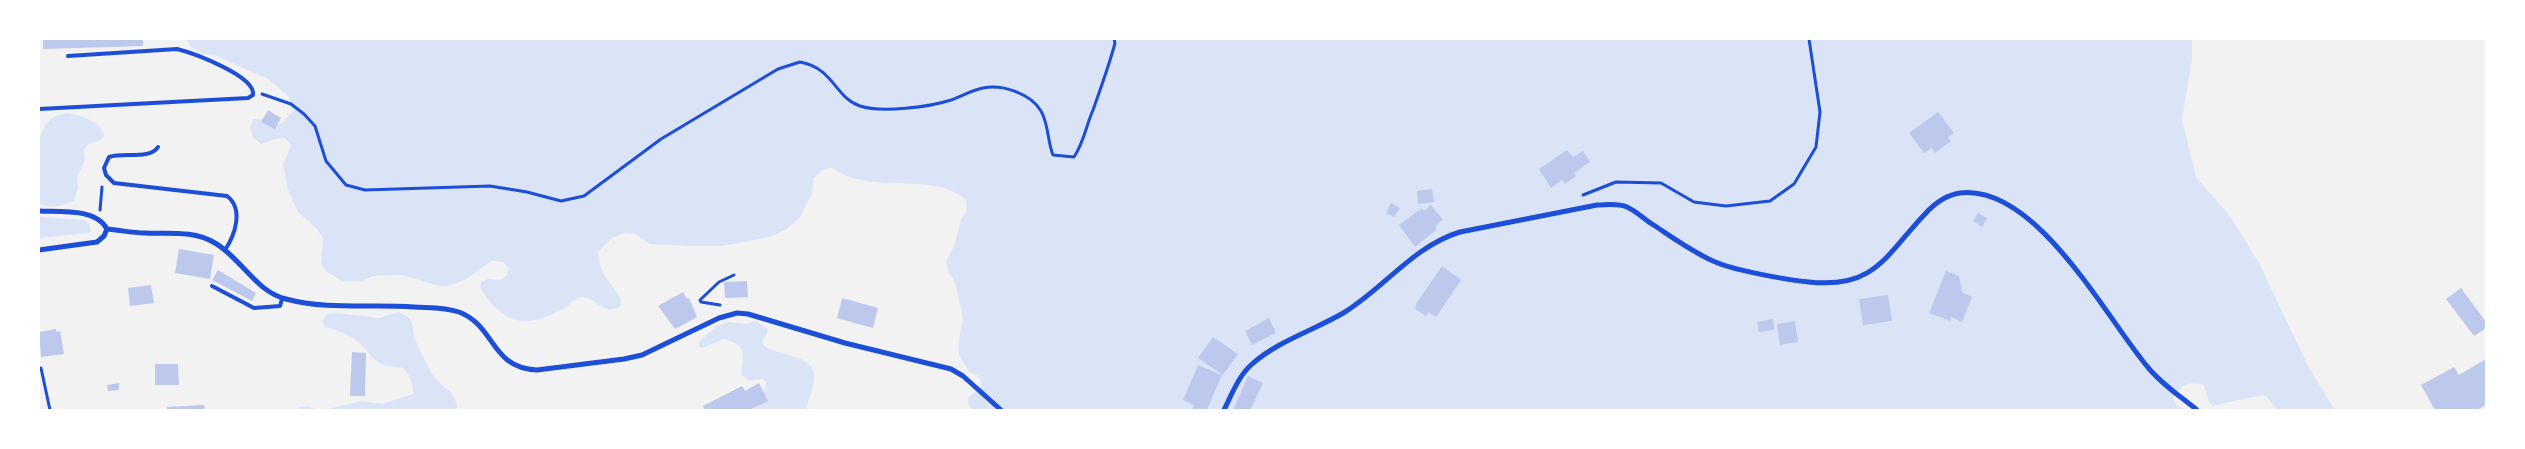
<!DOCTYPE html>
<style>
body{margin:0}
#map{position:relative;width:2525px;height:449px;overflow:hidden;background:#f2f2f2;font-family:Ubuntu,sans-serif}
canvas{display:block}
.frame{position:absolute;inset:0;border:40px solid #fff;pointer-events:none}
</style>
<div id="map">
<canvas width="2525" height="449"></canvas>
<div class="frame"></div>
</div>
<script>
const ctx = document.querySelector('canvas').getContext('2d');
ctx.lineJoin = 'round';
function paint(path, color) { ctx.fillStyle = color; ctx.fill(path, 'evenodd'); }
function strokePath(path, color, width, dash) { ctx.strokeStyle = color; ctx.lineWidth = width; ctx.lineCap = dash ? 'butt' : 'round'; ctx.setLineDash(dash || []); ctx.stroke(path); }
const green = new Path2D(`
 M186,39H2192V60L2182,119L2196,177L2230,216L2259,263L2309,368L2335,410H2278L2266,396C2255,395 2226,403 2213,406L2209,402L2204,385C2189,381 2181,384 2173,398L2176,405L2184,410H973L968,404V398L981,386V381L977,375L969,372L959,355L958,346L963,318L955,282L949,273L946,261L954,246L961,219L967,210L966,200C939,175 887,189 853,178C845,176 838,171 831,168L822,170L814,178L812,193L800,217L787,229L770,237L723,246H687L650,244L635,234L623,233L612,238L598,252C600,277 609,279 621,299L620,307C602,316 597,297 582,297C574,298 569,306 563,309C525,330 502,324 480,287L481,282L488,279L501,280L507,275L509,268L503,262L491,261L465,280L444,287L402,275L373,276L362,281H342L326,271L321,264L323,238L317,229L298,212L288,190L283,165L291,145L285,138L275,139L261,144L253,137L250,127L254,119C263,118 271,125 281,124L293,111L289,97L268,79L214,55L202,54L191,47Z
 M68,113C82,117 101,120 104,136L100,141L90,143L84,149L85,160L77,177L78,188L74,201C62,207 51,208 39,204C39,174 27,116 68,113Z
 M39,217L85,220L89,224L91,231L89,233L39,238Z
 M398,312C418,320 410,326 416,342C420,352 426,361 430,370C437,388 457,387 457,410H298L299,407L308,406L316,409L324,410L361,401L382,404L413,394C414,386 410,375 404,369C400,365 387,369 379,363C370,357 365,347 357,341C347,333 336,330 325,327L322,320L327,314L335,313L380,318Z
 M756,321L768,329C768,334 763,339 763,343C766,356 812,351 814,375C815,386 808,399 806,410H756C757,399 766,392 766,382L763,379L748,381L742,375C741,354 750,347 724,339L702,348L699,346V342L716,326L729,322L747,324Z`);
const building = new Path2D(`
 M43,39H143V46L43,49Z
 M268,110L281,118L275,129L261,122Z
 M1938,112L1954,133L1948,137L1951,141L1935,153L1932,148L1924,153L1909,133Z
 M1567,150L1573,157L1583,151L1590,162L1574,173L1576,176L1565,184L1562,180L1551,188L1539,169Z
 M1432,189L1434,202L1418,204L1417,191Z
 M1391,203L1400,208L1394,217L1386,213Z
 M1431,205L1443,220L1436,225V230L1415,247L1399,225L1422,208L1424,211Z
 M1978,213L1987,218L1982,227L1973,221Z
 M179,249L214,255L210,279L175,273Z
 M1442,266L1461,280L1436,317L1428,312L1426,316L1415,309L1416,304Z
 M218,270L256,293L252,301L212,280Z
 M1946,271L1959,276L1962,292L1972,297L1962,322L1951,317L1950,321L1929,313Z
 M747,281L748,297L725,298L724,282Z
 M151,285L154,303L130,306L128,288Z
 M2461,288L2486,322V328L2474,336L2446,299Z
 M683,292L687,299L689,298L697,317L675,329L658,306Z
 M1888,295L1892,321L1863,325L1859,299Z
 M842,298L878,308L873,328L837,318Z
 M1269,318L1276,333L1252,345L1245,331Z
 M1773,319L1774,330L1759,332L1757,322Z
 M1795,321L1798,342L1780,345L1777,324Z
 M56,329V332L60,331L64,354L41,357L39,332Z
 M1213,337L1238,354L1223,375L1198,358Z
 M352,352L366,353L365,396H350Z
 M2486,359V405L2477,410H2435L2421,385L2454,367L2459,375Z
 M155,364H178L179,385H155Z
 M1198,365L1222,375L1207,410H1192L1194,405L1183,400Z
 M1248,376L1263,383L1250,410H1233Z
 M119,383V390L108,391L107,385Z
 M759,383L768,401L750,410H705L703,406L742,386L745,391Z
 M204,405L205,410H167V407Z`);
const path = new Path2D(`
 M262,94L291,104L304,114L315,126L326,161L346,185L365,190L490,186L527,192L561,201L584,196L661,139L778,69L800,62C834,68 835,98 860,106C881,113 930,107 951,100C962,96 972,90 983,88C1003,84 1031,94 1041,111C1049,125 1047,140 1053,155L1074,157C1084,142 1086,126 1093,110C1101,87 1109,66 1115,43L1114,39
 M1583,195L1616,182L1661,183L1694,202L1726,206L1770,201L1794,184L1816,147L1820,112L1809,39
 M100,210L102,187
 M720,305L701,302L700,300L719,282L734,275
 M39,368H41L50,410`);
const service = new Path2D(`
 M39,109L248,98L253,95C256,76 193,53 177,49L68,56
 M158,147C150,160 123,152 109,157L104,168L106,175L114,183L227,196C244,209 235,235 225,250
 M212,286L254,308L280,306L282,299`);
const minor = new Path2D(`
 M39,211C60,212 96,208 107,229
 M107,229C120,230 132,233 145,233C169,234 193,230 215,243C241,258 256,292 286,299C327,310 371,304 414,307C430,308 444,307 459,312C496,326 490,368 537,370L624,359L642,355L719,318L737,313L748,314L845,343L951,369L963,376L1001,410
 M39,250L97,242L104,236L107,229
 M1224,410C1232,394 1238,377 1251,365C1277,341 1315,330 1345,312C1385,287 1414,246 1460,232L1597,205C1607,205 1618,203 1627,207C1636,211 1644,219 1652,224C1672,237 1691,251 1713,261C1732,270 1787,280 1809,282C1875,289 1886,255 1925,214C1934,204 1946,195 1960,193C2035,184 2104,314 2146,365C2160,383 2180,396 2197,410`);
paint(green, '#dbe4f7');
paint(building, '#bdc9ec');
strokePath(path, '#1d4ed8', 3);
strokePath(service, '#1d4ed8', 4);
strokePath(minor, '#1d4ed8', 5);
</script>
